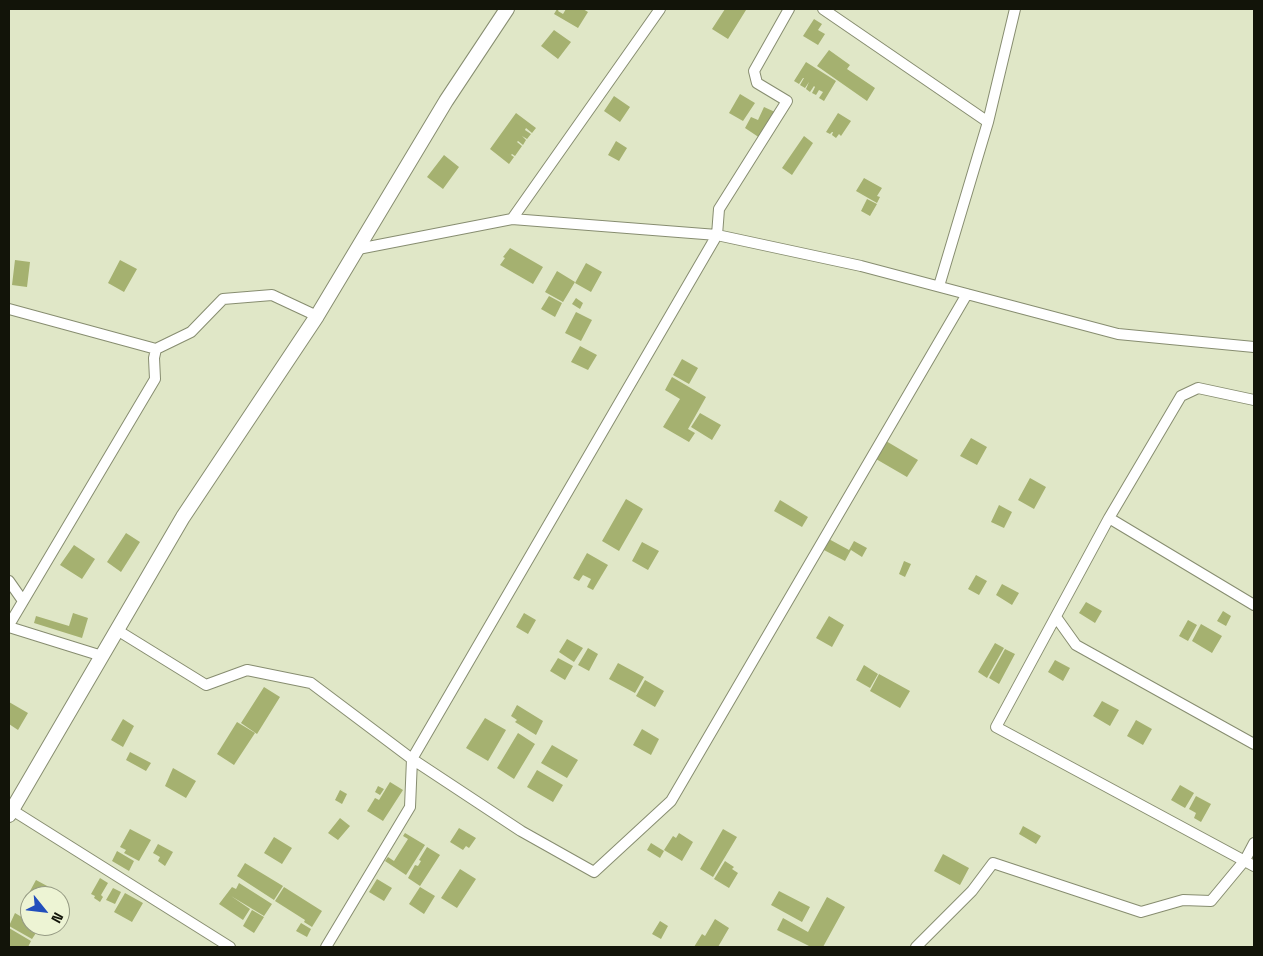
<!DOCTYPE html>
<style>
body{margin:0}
#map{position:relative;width:1263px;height:956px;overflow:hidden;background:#e0e7c7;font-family:"Space Grotesk",sans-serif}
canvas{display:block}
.frame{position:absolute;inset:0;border:10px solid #121409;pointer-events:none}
.north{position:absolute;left:20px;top:886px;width:50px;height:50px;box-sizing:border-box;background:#edf4d4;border:1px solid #959a83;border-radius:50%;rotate:119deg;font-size:14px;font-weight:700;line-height:20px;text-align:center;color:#121409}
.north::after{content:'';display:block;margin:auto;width:18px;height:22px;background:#214ebc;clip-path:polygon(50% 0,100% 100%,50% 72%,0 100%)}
</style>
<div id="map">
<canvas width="1263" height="956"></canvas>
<div class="frame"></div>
<div class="north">N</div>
</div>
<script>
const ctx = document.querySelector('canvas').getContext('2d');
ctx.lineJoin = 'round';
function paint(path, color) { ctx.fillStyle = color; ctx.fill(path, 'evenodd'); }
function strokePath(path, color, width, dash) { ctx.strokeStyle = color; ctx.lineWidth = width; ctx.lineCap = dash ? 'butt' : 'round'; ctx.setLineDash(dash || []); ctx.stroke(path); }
const building = new Path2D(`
 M557,9H559L558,11L563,14L566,9H583L588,12L578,28L554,14Z
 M725,9L746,10L728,39L712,29Z
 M814,19L822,24L818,30L825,34L818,45L803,36Z
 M554,30L571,42L558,59L541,46Z
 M829,50L850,65L847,69L875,88L867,101L817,66Z
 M806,62L836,81L824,101L819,98L823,92L819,90L816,95L812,93L815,87L814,86L810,92L806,89L809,82L805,88L800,85L804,78H803L799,84L794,81Z
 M740,94L755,103L743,121L729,113Z
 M614,96L630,107L620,122L604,111Z
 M764,107L775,112L760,138L745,128L751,117L758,120Z
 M516,113L536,128L532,133L526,128L525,130L531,134L527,139L522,136L526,140L523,145L518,141L517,142L522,146L515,156L512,154L511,155L514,157L509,164L490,149Z
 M838,113L851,121L841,136L839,134L836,138L832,135L833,132H832L830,134L826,132Z
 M804,136L813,143L792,175L782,168Z
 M616,141L627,148L619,161L608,155Z
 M444,155L459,167L443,189L427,177Z
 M864,178L882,188L877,196L880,197L877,203L856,191Z
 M867,199L877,204L870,216L861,211Z
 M510,248L543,267L533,284L500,265L505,258L503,257Z
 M15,260L30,262L27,287L12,285Z
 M120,260L137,269L124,292L108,283Z
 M586,263L602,272L591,292L575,283Z
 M557,271L575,282L563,302L545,292Z
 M549,296L562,303L555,317L541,309Z
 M576,298L583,303L580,309L572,304Z
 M576,312L592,320L581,341L565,333Z
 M580,346L597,355L588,370L571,362Z
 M682,359L698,368L689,384L673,375Z
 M672,377L706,397L688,429L695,433L689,442L663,427L680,399L665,390Z
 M700,413L721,425L712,440L691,427Z
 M971,438L987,447L977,465L960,456Z
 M886,441L918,460L907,477L876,459Z
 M1030,478L1046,487L1034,509L1018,500Z
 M626,499L643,509L619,551L602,541Z
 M780,500L808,517L802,527L774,511Z
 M999,505L1012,512L1004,528L991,522Z
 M126,533L140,542L121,572L107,562Z
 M827,538L849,550L854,541L867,548L862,557L851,550L845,561L822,549Z
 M642,542L659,551L648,570L632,561Z
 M74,545L95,559L82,579L60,565Z
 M587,553L608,565L593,590L587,587L591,579L583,575L579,581L573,578Z
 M904,561L911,564L905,577L899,574Z
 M976,575L987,581L979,595L968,589Z
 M1002,584L1019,593L1012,605L996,595Z
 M1086,602L1102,611L1095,623L1079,613Z
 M1223,611L1231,616L1226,626L1217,621Z
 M73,613L88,618L82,638L34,623L36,616L69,626Z
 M524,613L536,620L528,634L516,627Z
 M829,616L844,625L832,647L816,638Z
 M1188,620L1197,625L1188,641L1179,636Z
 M1201,624L1222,636L1212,653L1192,641Z
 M567,639L583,648L574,662L559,652Z
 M995,643L1004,648L987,678L978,672Z
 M588,648L598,654L589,671L578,665Z
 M1005,649L1015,654L999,684L989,678Z
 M558,658L573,666L565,680L550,671Z
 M1055,660L1070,668L1063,681L1048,672Z
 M618,663L644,677L635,693L609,679Z
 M864,665L878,674L870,688L856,680Z
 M879,674L910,691L900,708L870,691Z
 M645,680L664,691L655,707L636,696Z
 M264,687L280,697L257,734L241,723Z
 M1102,701L1119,710L1110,726L1093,716Z
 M9,702L28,713L18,730L9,724Z
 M517,705L543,721L536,735L515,722L517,720L511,716Z
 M485,718L506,730L488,761L466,748Z
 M123,719L134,726L123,747L111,740Z
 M1136,720L1152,729L1143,745L1127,736Z
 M237,722L255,733L234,765L217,754Z
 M642,729L659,739L651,755L633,745Z
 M518,733L535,744L514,779L497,768Z
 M552,745L578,760L567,778L541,763Z
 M130,752L151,763L146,771L126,760Z
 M173,768L196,781L186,798L165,786Z
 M537,770L563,785L553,802L527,787Z
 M390,782L403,790L383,821L367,811L375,798L379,800Z
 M1180,785L1194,793L1185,808L1171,800Z
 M378,786L384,789L380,795L375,792Z
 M340,790L347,794L342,804L335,800Z
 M1196,796L1211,804L1201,822L1194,818L1196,813L1189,809Z
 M340,818L350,826L338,840L328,833Z
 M1023,826L1041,836L1036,844L1019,834Z
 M459,828L476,838L469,848L466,846L463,850L450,842Z
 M130,829L151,840L139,861L124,853L126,850L120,847Z
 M723,829L737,837L713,877L700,869Z
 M405,833L425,845L406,875L385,861L388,857L394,861L408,839L403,836Z
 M679,833L693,842L682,861L664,850L673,836L676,838Z
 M274,837L292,848L282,864L264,853Z
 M651,843L664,851L660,858L647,850Z
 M158,844L173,852L165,866L158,861L160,857L153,853Z
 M427,847L440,855L420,886L408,878L415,865L418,866L421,861L419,860Z
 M117,851L134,861L129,871L112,861Z
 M943,854L969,868L960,885L934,871Z
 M725,861L734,867L732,869L738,873L729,888L714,879Z
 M245,863L283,886L274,900L237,876Z
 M460,869L476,879L457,908L441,898Z
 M100,878L108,883L101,895L103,897L100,902L94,898L95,896L91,894Z
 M377,879L392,888L384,901L369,892Z
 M36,880L62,894L61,896H38L30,891Z
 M239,883L272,904L264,916L231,896L250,909L243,920L219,904L232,887L236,889Z
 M284,887L322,911L312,927L304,922L305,920L275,901Z
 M420,887L435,896L424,914L409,904Z
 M113,888L121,892L115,904L106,900Z
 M779,891L810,907L802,922L771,905Z
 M125,893L143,903L132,922L114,912Z
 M827,897L845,907L823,947H811L777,930L783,918L808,932Z
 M252,910L264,917L254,933L243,926Z
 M15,913L30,922V926L40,927L32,939L9,926Z
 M715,919L729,928L718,947H694L702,934L705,936Z
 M660,921L668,926L661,939L652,934Z
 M301,923L311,929L307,937L296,931Z
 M9,928L31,941L28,947H9Z`);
const minor = new Path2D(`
 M823,9L988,122
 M512,219L660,9
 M358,249L512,219L717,235L861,266L1118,334L1254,347
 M939,286L988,122L1015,9
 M9,309L156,349L191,332L223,299L272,295L317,316
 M1254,400L1198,388L1181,396L1109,518L996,727L1254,866
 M1109,518L1254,605
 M9,581L23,601
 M1056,617L1076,645L1254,744
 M9,625L155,379L154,358L156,349
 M9,627L102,656
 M117,630L206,685L247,670L311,683L412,759L521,831L594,872L671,801L967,294
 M12,810L230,947
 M326,947L410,807L412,759L717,235L719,209L787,101L757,83L754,71L789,9
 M916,947L972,891L993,863L1141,912L1183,900L1211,901L1245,860L1254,843`);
const tertiary = new Path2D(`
 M9,815L183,517L317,316L446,101L507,9`);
paint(building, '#a5b170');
strokePath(minor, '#878d70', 12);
strokePath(tertiary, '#878d70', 16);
strokePath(minor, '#fff', 10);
strokePath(tertiary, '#fff', 14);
</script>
